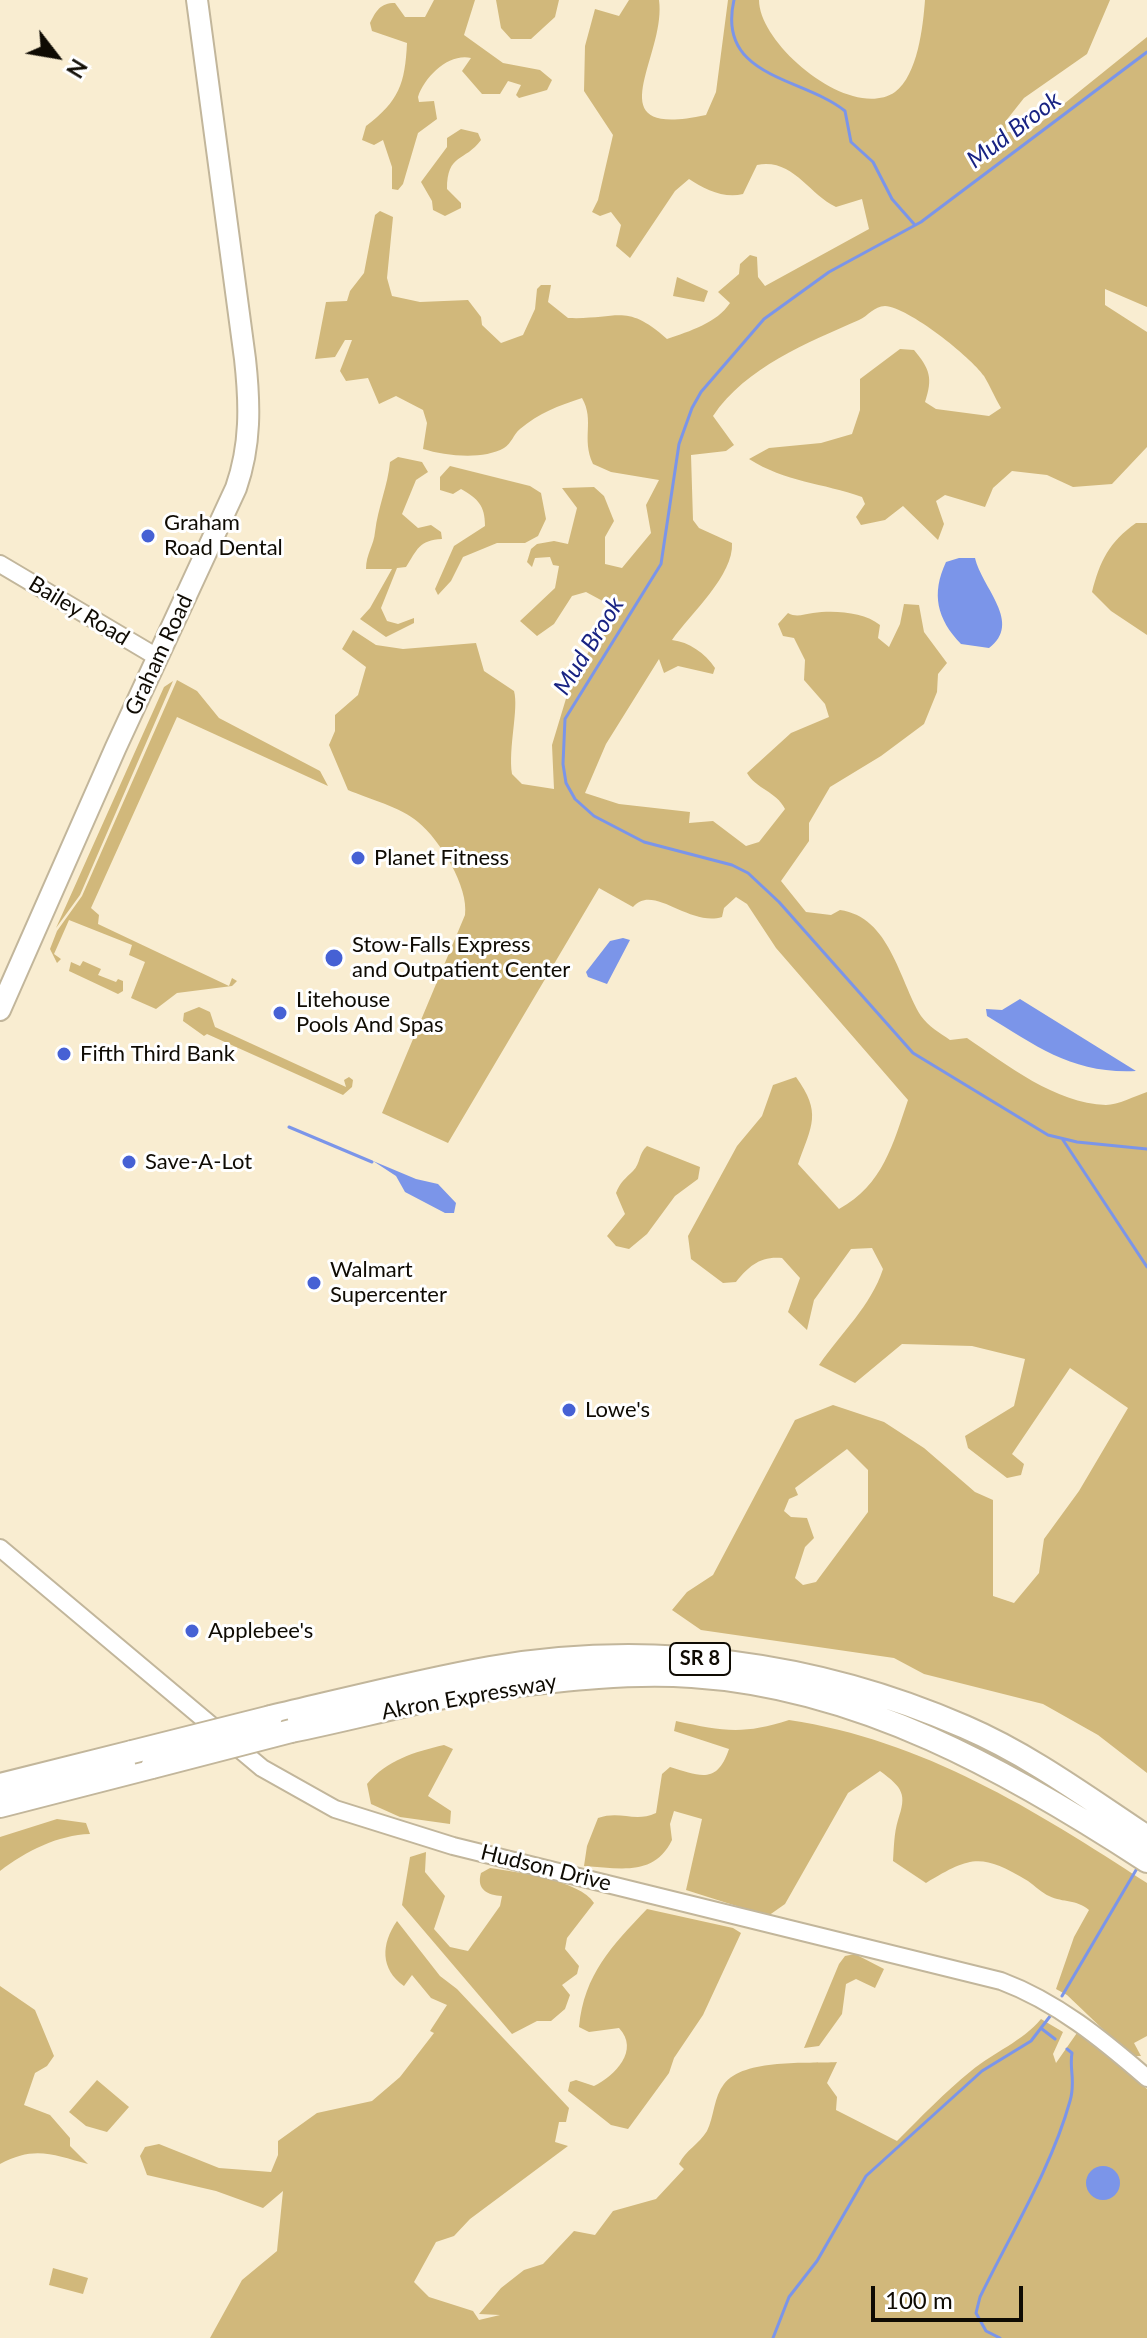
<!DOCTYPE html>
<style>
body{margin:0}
#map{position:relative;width:1147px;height:2338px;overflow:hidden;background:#f9edd1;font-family:Lato,sans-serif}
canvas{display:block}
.north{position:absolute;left:16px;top:16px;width:80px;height:80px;-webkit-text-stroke:6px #fff;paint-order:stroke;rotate:121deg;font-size:22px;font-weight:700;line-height:32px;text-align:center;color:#0f0b03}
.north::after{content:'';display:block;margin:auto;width:28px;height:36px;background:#0f0b03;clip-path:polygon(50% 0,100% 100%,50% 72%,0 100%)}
.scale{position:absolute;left:871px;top:2286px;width:152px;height:36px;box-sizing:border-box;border:4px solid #0f0b03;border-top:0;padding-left:10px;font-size:24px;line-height:28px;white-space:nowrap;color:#0f0b03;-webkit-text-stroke:6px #fff;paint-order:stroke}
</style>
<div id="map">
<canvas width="1147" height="2338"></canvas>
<div class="north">N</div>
<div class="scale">100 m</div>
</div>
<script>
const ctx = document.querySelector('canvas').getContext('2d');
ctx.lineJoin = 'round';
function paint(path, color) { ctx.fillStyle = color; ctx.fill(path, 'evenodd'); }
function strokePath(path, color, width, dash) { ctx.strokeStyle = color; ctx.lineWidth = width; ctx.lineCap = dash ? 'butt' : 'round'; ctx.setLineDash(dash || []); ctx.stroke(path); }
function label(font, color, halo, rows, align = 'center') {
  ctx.font = font + ' Lato,sans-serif'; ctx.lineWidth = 6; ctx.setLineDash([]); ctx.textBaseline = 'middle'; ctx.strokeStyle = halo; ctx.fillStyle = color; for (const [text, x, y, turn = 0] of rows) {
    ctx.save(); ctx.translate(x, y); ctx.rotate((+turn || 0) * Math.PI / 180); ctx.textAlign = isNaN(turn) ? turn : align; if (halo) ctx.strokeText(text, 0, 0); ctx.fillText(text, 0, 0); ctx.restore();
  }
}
const green = new Path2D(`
 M434,0H475L464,35L503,63L540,70L552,80L547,90L519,98L516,95L521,85L508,81L500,94H482L462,71L471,58C449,53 425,76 418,97L419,102L434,101L437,119L418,133L403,184L398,190L392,189V167L383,140L374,145L362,140L366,126C399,101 405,84 407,43L372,31L370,23C376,11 380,3 395,3L405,17H425Z
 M496,0H559L555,17L531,39H511L501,28Z
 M629,0H659C667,57 592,140 706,115L716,92L728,0H759C759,45 851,122 895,92C918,75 923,26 925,0H1110L1087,54L1024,98L1005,122L1007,132H1029L1147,37V307L1105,289V305L1147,332V447L1112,484L1073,487L1047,475L1012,471L993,488L985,507L945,495L936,501L944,524L938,540L903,506L885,520L861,525L856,517L865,504L862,497C823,483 785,482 749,459L769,448L821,443L852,434L860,410V379L900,349L914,350C930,369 933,378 925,402L936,409L989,416L1001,408C995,398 990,386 984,376C971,357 908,307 885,306C874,306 868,316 859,320C807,343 746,367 713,416L734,445L726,451L691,455L693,520L699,528L732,543C734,575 691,613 672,640C689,642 705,653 715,668L713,674L678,666L664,673L659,659L606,744L585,793L619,804L690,812L689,823L713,821L746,846L759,842L785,809C776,791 756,789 747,773L791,733L829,717L825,704L804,680L805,660L794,638L783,636L778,624L788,613C797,618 803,614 813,613C834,610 864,612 880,625L878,638L889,647L900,624L904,604L919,605L924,632L947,663L938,674L937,692L924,724L881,756L830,787L809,823V841L781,881L806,912L831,915L840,910C890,917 899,980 921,1016C928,1026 940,1033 950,1040L967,1038C1007,1065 1055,1103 1106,1105C1118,1105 1135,1096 1147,1092V1773L1098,1735L1043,1704L924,1674L894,1658L701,1630L672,1610L687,1592L713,1575L795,1420L833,1405L884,1422L924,1448L975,1492L993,1500V1596L1014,1603L1039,1573L1044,1539L1079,1491L1128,1408L1070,1368L1012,1454L1024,1464L1021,1475L1007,1478L968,1448L965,1436L1014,1406L1025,1359L972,1346L902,1344L855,1383L819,1365C841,1333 871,1306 883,1269L872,1248L851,1249L814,1300L807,1330L788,1312L800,1278L782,1258C760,1256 749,1266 736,1282L723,1283L691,1259L688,1236L737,1146L762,1116L773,1085L796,1077C822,1113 812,1125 798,1164L839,1209C883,1185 893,1144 908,1100L776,948L747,904L736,897L724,908L722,917C689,927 653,883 633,907L599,888L448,1143L382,1113L465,915C469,887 440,840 418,822C401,807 369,799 348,790L329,745L335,731V715L358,695L366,667L342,649L353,630L376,645L403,649L476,643L484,671L514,691C519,709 508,748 512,774L522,784L554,789L552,745L568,692L612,606L586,592L572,596L554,624L537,636L520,621L555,588L559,566L553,565L550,557L535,558L532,567L527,562L531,549L537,544L554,541L568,544L577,508L562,488L594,487L604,496L614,521L605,537V564L622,568L651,533L646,505L659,480L611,472L593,464C581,438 595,421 582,398C558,406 539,413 520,429C513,435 512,443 504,448C483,460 446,456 423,449L427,423L423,410L396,396L379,404L368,378L346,381L340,371L352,340H345L335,357L315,359L326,302L347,301L350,291L364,273L375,215L380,211L393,217L387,278L392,296L420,302L468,300L481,317L482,325L501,343L523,335L535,309L537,289L541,285H551L548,302L568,318C619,320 625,302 667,339C690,331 717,323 730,303L718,292L739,274L740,264L750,255L757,257L758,277L765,286L869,229L862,199L836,207C808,194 793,158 757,165L743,194C724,199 704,189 689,179L675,191L630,258L616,246L621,225L611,212L600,216L592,212L598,200L613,135L584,91L585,46L595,9L619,16ZM847,1449L868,1470V1512L816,1582L803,1585L795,1578L805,1547L814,1538L807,1518L791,1517L784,1511L789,1499L798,1495L795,1488Z
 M461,129L478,133L481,140C465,162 447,153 447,189L461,203V208L445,216L433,210L432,201L421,182L447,147V138Z
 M677,277L708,291L704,302L673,296Z
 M398,457L422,462L428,472L416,480L402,514L418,528L431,525L441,532L442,539C419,540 417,550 406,567L397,568L381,608L387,621L398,624L414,618V623L386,637L360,619L370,608L392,569H366C366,554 374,545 375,532C378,507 388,485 390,462Z
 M450,466L530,486L541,493L546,519L538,536L525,543H497L463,557L451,581L438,595L435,589L454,546L485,526C485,505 478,499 461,489L453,494L440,490V477Z
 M1136,523H1147V635L1111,611L1092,592C1100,561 1109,542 1136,523Z
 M177,680L197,691L219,718L320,771L328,786L177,717L91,908L99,915L98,924L229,986L232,978L237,981L232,986L177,993L156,1009L131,998L145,962L129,955L132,945L69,920L54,954L61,959L57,963L50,949L57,931L82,896Z
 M173,681L80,895L56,928L164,687Z
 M83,961L101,969L98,975L116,982L118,979L123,981V991L118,994L69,971L71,962L80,966Z
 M199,1007L210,1012L215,1027L346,1087L344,1080L349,1077L353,1080L352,1087L343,1095L207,1034L204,1036L183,1021L184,1013Z
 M647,1146L700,1167L698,1179L675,1196L647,1234L629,1249L616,1246L607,1236L625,1214L616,1193C620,1182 626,1178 633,1171C641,1163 638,1154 647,1146Z
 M789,1720C923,1740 1035,1810 1147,1883V2036L1134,2043L1141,2056H1131L1067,1995L1056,1989L1074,1937L1089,1910C1076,1899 1064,1903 1049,1896C1042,1893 1035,1886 1028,1881C981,1853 971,1856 926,1883L893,1861C894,1847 894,1833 898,1820C907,1794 903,1788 880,1771L848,1793L785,1904L768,1916L686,1890L702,1819L674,1811L670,1824L672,1840C654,1877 620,1868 584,1866L587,1846L598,1818C621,1810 634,1823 656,1813L662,1774L670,1767C700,1776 717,1785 729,1749L674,1731L676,1721C722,1731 743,1735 789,1720Z
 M444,1745L453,1749L428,1796L451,1811L450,1824L400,1817L371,1804L367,1784C387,1760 414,1752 444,1745Z
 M57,1819L86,1823L90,1834C58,1835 26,1851 0,1871V1837Z
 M426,1852L425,1872L445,1896L434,1929L450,1947L468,1951L500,1906L502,1896C488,1895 476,1890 481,1873L490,1868C516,1872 580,1880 594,1903L567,1938L565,1949L579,1966L577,1974L562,1985L570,1995L565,2009L551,2021H537L512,2034L402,1905L410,1857Z
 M647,1909L733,1928L741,1933L703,2015L674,2058L669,2073L628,2129L611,2125L568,2091L570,2082L576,2080L594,2086C615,2076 640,2050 619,2028L589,2032L579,2027C584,1974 612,1946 647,1909Z
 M397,1921L440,1976L457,1989L569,2108L566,2122H559L555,2142L568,2146L470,2219L454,2236L436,2242L414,2282L429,2297L473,2311L479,2320L500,2315L479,2314L501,2288L524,2270L543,2264L574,2231L595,2235L613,2211L656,2199L684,2169L679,2164C686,2150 699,2144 707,2131C714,2117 714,2096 724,2084C744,2058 808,2064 837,2062L827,2083L837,2097L836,2110L897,2141C921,2117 945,2092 971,2071C994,2052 1023,2041 1041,2019L1063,2032L1053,2054L1056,2063L1079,2030L1147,2089V2338H210L242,2280L277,2251L283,2191L263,2208L216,2191L147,2175L140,2156L145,2147L159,2144L219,2168L271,2172L278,2155V2141L317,2113L372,2101L400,2077L434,2033L430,2031L447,2005L431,1998L412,1975L404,1986C380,1969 381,1944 397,1921Z
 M855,1954L884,1969L875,1988L856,1979L846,1984L842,2014L819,2046L804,2048L839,1964L845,1956Z
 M0,1986L35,2010L54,2056L47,2066L35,2073L24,2105L50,2115L70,2138V2146L88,2164C54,2155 35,2145 0,2164Z
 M97,2080L129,2107L107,2132L86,2126L69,2112Z
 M53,2268L88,2278L83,2294L49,2285Z`);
const water = new Path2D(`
 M959,558H975C982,588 1023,623 989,648L961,644C937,619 931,594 946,562Z
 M623,938L630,940L607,984L588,977L586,972L610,941Z
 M1020,999L1136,1071C1073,1074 1038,1047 987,1016L986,1009L1002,1010Z
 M373,1161L416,1179L438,1184L456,1203L454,1213H445L405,1192L396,1176Z
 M1086 2183a17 17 0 1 1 34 0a17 17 0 1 1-34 0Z`);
const stream = new Path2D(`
 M734,0C716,78 803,77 845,111L851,142L873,162L892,199L914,224
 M1147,52L921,222L829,272L764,319L701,392L692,408L679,444L661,564L565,719L563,764L566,783L575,799L594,816L644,842L732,865L748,873L779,902L913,1053L1048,1135L1077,1142L1147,1149
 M289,1127L372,1162
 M1063,1140L1147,1267
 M1062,1996L1139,1865
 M1042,2029L1055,2039
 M773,2338L789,2297L817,2261L866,2176L982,2071L1031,2041L1051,2015
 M1000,2338L986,2331L976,2313L980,2297C1011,2233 1051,2169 1070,2101C1076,2081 1069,2069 1072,2053L1067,2049`);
const minor = new Path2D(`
 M0,564L157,657
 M0,1548L262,1768L335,1809L453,1846L1001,1981C1057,2002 1102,2039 1147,2078`);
const major = new Path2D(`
 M0,1010L116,747L236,488C251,445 250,404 245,359L197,0`);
const highway = new Path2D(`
 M271,1717C344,1700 417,1681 490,1668C651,1640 816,1662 965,1727C1030,1755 1088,1798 1147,1837
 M291,1731C361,1717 433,1696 504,1687C566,1679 630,1672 692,1676C860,1687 1009,1771 1147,1861
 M0,1785L132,1752
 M0,1806L152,1767`);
const highwayBridge = new Path2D(`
 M132,1752L271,1717
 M152,1767L291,1731`);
const markers = [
 [148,536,8,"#4661d4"],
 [358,858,8,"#4661d4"],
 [334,958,10,"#4661d4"],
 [280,1013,8,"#4661d4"],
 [64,1054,8,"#4661d4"],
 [129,1162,8,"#4661d4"],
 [314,1283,8,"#4661d4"],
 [569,1410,8,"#4661d4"],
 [192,1631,8,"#4661d4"]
];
const shields = [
 [700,1659,60]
];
const shieldNames = [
 ["SR 8",700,1659]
];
const poiNames = [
 ["Graham",164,523],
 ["Road Dental",164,548],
 ["Planet Fitness",374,858],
 ["Stow-Falls Express",352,945],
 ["and Outpatient Center",352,970],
 ["Litehouse",296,1000],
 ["Pools And Spas",296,1025],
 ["Fifth Third Bank",80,1054],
 ["Save-A-Lot",145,1162],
 ["Walmart",330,1270],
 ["Supercenter",330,1295],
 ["Lowe's",585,1410],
 ["Applebee's",208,1631]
];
const streetNames = [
 ["Bailey Road",79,611,31],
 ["Graham Road",159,655,-65],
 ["Akron Expressway",469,1697,-10],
 ["Hudson Drive",546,1868,14]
];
const waterNames = [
 ["Mud Brook",1014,130,-37],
 ["Mud Brook",589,646,-58]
];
paint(green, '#d1b87b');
paint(water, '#7b95e9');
strokePath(stream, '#7b95e9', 3);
strokePath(minor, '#c2b69b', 20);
strokePath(major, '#c2b69b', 24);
strokePath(highway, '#c2b69b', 26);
strokePath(minor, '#fff', 16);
strokePath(major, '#fff', 20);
strokePath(highway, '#fff', 22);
strokePath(highwayBridge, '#c2b69b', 26, []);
strokePath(highwayBridge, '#fff', 22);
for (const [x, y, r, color] of markers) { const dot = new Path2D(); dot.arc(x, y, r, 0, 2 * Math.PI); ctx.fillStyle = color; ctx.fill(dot); strokePath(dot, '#fff', 3); }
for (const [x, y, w] of shields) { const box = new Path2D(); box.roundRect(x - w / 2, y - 16, w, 32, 6); ctx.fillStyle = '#fff'; ctx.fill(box); strokePath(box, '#0f0b03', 2); }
label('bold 20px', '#0f0b03', null, shieldNames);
label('22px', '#0f0b03', '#fff', poiNames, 'left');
label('22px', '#0f0b03', '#fff', streetNames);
label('italic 24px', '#182383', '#fff', waterNames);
</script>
